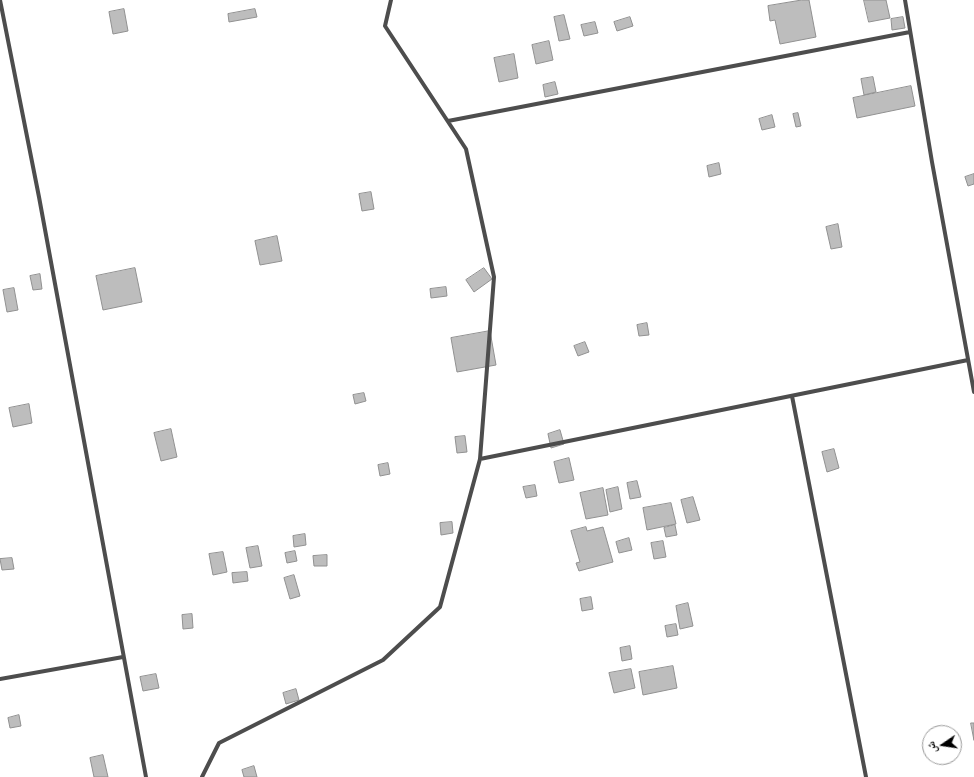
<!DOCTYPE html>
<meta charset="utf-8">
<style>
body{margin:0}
#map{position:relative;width:974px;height:777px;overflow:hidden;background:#fff;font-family:"PT Sans Narrow","Noto Naskh Arabic",sans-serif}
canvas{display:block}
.north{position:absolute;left:922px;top:725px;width:40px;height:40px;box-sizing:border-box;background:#fff;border:1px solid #999;border-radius:50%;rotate:257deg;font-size:11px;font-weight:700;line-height:16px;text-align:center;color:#000}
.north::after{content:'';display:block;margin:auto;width:14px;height:18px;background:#000;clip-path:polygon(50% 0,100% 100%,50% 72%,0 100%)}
</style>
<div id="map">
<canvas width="974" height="777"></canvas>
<div class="north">ش</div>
</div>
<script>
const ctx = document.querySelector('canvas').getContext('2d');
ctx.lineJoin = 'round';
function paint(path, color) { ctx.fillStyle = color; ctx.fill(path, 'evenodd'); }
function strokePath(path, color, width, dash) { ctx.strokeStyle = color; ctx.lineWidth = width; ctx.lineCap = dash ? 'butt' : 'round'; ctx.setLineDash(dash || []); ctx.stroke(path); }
const building = new Path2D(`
 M802,0H809L816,37L780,44L775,20L770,21L768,6Z
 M864,0H886L890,18L869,22Z
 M124,9L128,31L113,34L109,12Z
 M255,9L257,17L229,22L228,14Z
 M564,15L570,39L559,41L554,17Z
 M630,17L633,26L617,31L614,22Z
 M903,17L905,28L892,30L891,19Z
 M595,22L598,33L584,36L581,25Z
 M549,41L553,60L536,64L532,45Z
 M514,54L518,78L499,82L494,58Z
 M873,77L876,92L864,95L861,79Z
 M555,82L558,94L545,97L543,85Z
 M911,86L915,106L857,118L853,98Z
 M798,113L801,126L796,127L793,114Z
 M772,115L775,127L762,130L759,119Z
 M719,163L721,174L709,177L707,166Z
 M974,174V184L968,186L965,177Z
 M371,192L374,209L362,211L359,194Z
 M838,224L842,247L831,249L826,227Z
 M277,236L282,261L260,265L255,241Z
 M135,268L142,302L103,310L96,276Z
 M484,268L492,279L474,292L466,280Z
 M40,274L42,289L33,290L30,276Z
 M446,287L447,296L431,298L430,289Z
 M14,288L18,310L7,312L3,290Z
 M647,323L649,335L639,336L637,325Z
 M490,331L496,365L457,372L451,338Z
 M585,342L589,352L578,356L574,346Z
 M364,393L366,401L355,404L353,395Z
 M29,404L32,423L13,427L9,408Z
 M171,429L177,457L161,461L154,433Z
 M560,430L564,444L551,448L548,434Z
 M465,436L467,452L457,453L455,437Z
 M834,449L839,468L827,472L822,452Z
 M569,458L574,480L559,483L554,462Z
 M388,463L390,474L380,476L378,465Z
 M637,481L641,497L630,499L627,483Z
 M535,485L537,496L526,498L523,487Z
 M618,487L622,509L610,512L606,490Z
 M603,488L608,515L586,519L580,493Z
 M693,497L700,520L687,523L681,500Z
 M671,503L676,524L647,530L643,508Z
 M452,522L453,533L441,535L440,523Z
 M675,525L677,535L666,537L664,528Z
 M586,527L587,531L603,527L613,562L579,571L576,563L580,562L571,531Z
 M305,534L306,545L294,547L293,536Z
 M629,538L632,550L619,553L616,542Z
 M663,541L666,557L654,559L651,543Z
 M258,546L262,566L250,568L246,548Z
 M295,551L297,561L287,563L285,553Z
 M223,552L227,572L213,575L209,554Z
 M327,555V566H314L313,556Z
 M12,558L14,569L2,570L0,559Z
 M247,572L248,581L233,583L232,573Z
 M294,575L300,596L290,599L284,578Z
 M591,597L593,609L582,611L580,599Z
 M688,603L693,626L680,629L676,606Z
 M192,614L193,628L183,629L182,615Z
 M676,624L678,635L667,637L665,626Z
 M630,646L632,659L622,661L620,648Z
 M673,666L677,688L643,695L639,672Z
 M631,669L635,688L614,693L609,673Z
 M156,674L159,688L143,691L140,677Z
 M296,689L299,700L286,704L283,693Z
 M19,715L21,726L10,728L8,718Z
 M971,723H974V740Z
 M103,755L108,777H94L90,758Z
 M254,766L257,777H244L242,770Z`);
const minor = new Path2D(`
 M0,0L39,197L146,777
 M905,0L932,162L974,392
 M448,121L910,32
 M792,396L866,777
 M480,459L968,360
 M0,679L123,657
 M202,777L219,743L383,660L440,607L480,459L494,277L466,149L385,26L391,0`);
paint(building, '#bdbdbd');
strokePath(building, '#919191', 1);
strokePath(minor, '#4d4d4d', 4);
</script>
